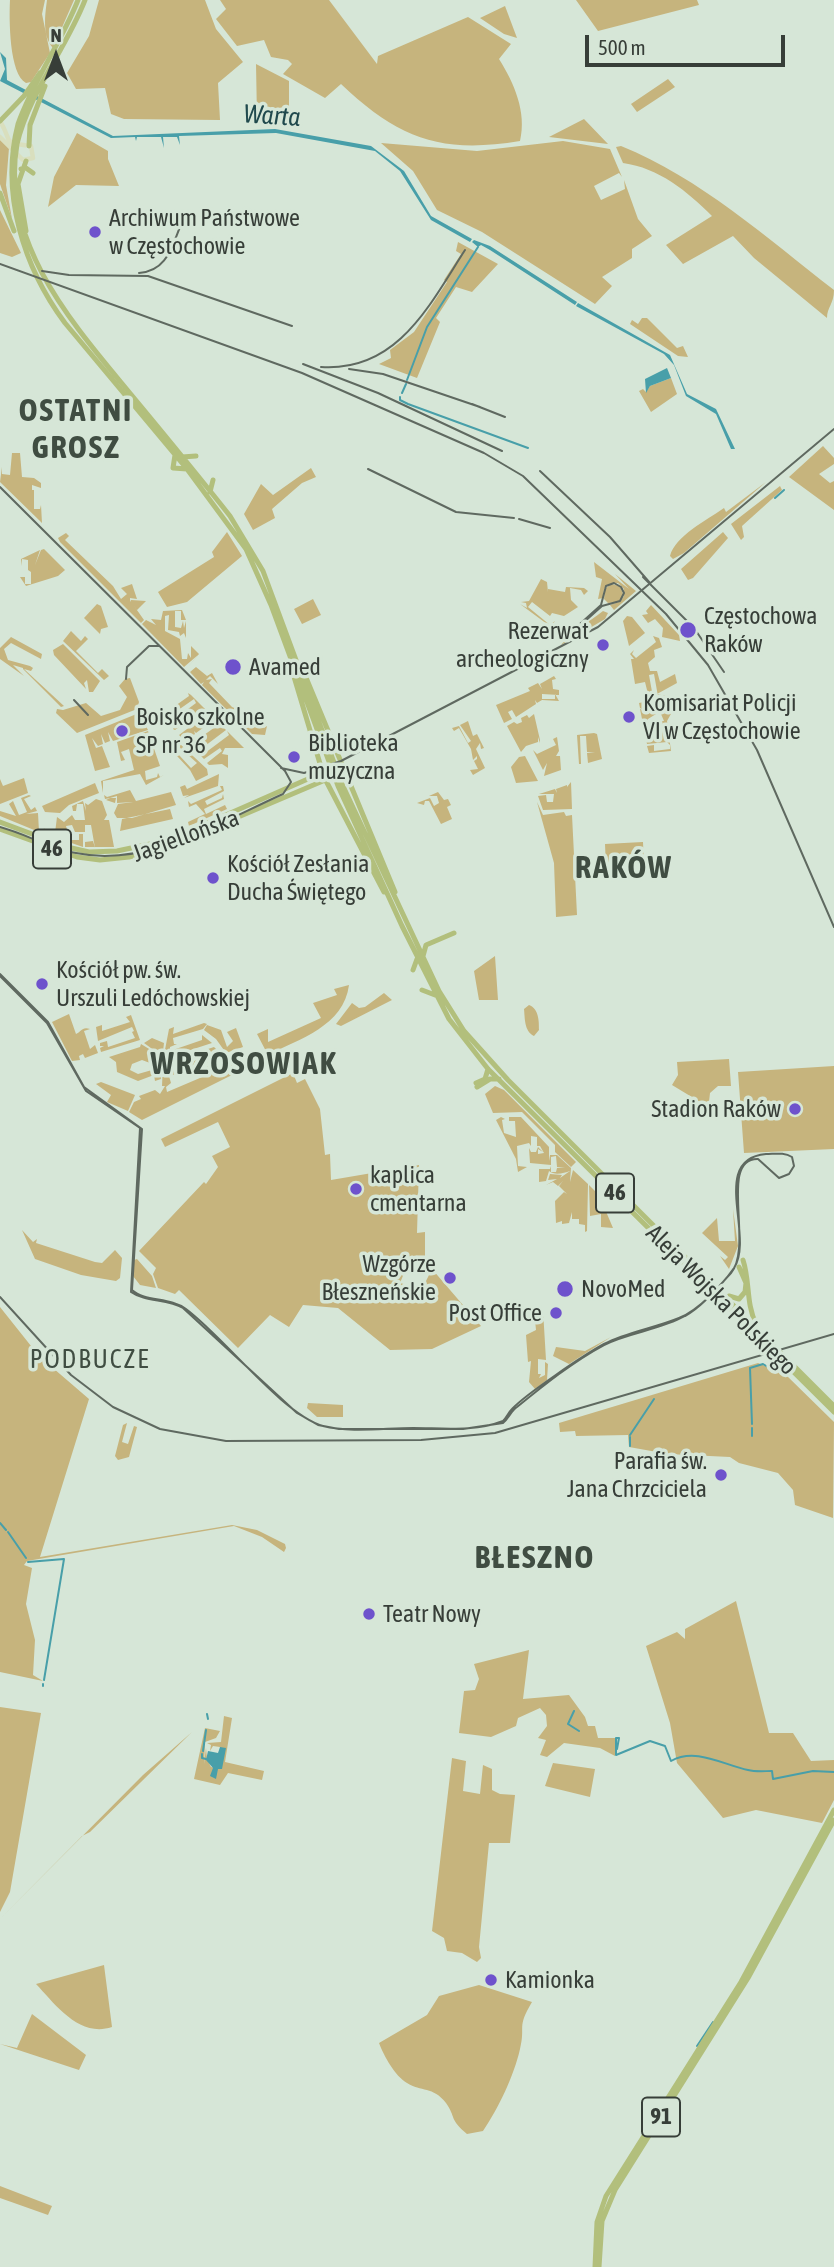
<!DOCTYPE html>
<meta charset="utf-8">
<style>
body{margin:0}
#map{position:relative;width:834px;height:2267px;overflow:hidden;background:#d6e6d7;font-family:"Asap Condensed",sans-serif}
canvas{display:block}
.north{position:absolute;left:21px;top:21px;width:70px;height:70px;-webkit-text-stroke:5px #d6e6d7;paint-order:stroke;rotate:0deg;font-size:19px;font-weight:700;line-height:28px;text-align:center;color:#373e38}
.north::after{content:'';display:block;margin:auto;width:24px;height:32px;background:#373e38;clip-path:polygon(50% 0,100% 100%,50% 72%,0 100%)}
.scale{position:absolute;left:585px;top:35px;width:200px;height:32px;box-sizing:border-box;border:4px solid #373e38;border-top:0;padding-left:9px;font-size:21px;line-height:24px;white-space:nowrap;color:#373e38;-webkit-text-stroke:5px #d6e6d7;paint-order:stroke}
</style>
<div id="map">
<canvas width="834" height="2267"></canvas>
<div class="north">N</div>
<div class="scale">500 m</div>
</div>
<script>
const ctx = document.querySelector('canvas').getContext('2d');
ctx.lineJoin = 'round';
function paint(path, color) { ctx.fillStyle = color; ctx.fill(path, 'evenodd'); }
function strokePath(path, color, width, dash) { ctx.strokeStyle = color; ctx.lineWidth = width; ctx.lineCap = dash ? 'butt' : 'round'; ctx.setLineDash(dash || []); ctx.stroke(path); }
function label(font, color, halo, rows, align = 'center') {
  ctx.font = font + ' "Asap Condensed",sans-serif'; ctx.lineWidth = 7; ctx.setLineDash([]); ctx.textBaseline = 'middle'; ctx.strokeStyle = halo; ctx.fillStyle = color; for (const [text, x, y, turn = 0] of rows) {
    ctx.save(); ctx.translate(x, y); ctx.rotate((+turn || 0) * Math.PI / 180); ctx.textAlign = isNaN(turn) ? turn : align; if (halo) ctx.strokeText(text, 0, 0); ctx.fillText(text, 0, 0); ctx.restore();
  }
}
const green = new Path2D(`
 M10,0H45L42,14L50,53L31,82L26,83C9,74 9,19 10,0Z
 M47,0H74L53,48C42,36 45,15 47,0Z
 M99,0H205L216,29L243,62L218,83L220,120L124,119L111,114L105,88L76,89L67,73L89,36Z
 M220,0H329L377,64L378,56L468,17L511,44L499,59C514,83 527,112 520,141C441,154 399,139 341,84L325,98L283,74L292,64L288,60L271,57L264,40L237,46L216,19L226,9Z
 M576,0H697L699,5L598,31Z
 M505,6L517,38L504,34L480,18Z
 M256,64L289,81V119L257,118Z
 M668,79L675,87L637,112L631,104Z
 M584,119L608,144L549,137Z
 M77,133L108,151V159L119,186L76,185L48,207L54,177Z
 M0,139L9,148L6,185L12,219L0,184Z
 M563,141L610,149L622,177L619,173L594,186L601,200L625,189L624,180L638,219L652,236L632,249V258L602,277L612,286L595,304L482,232L437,210L413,171L381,143L477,151Z
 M621,146C700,178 767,238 834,290C834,304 827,307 827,318L754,258L733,236L683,264L666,245L712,216C687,191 659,168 623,163L616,147Z
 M0,210L21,253L12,257L0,253Z
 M458,242L498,264L472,292L456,287L436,318L440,322L417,378L379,364L391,358L390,350L414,332L447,282L444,280L461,254L456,251Z
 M642,318H647L677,348L683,346L688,357L678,356L630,324L632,320L638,324Z
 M671,378L677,394L651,412L639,391L643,389L646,392L650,386Z
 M823,446L834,458V464L819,474L830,483L834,481V510L789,477Z
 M12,453H20L22,477L34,478L41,483V488L32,485V490H34V509H40L41,505L42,523L0,482L2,467V474L10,475Z
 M311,468L316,477L302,483L272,509L275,518L253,530L244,514L261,484L273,495Z
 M766,482L684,553L673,559L670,556C675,536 707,520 724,508L726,512Z
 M780,486L782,490L742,526L744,537L741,540L731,524Z
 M227,532L242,556L187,602L167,607L158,592L214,557L212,552Z
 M723,532L728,538L693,578L688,580L681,569Z
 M66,533L69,536L65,540L113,586L121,599L127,594L121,588L132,584L137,599L130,598V602L131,600L146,601L137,610L132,603L144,620L141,623L60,542L58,538Z
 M44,549L65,570L58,576L26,586L20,577H25V584H31V572L28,570V560L22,559L21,566V559L40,550L35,565L41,550Z
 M594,562L629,589L615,574L636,591L614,610L610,605L619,602L608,603L604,599L605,589L611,584L620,586L623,594L620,602L624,596V589L618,583L609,584L604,589L603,598L598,599L602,579L596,577Z
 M541,579L547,582L548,592V589L565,592L566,587L584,588L588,591L584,595L581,590L570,588L571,600L578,607L564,616L552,613L550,616L532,602L528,607L550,625L555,621L551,627L520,604L527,608L526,603L521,602L529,601Z
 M313,599L321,615L302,624L294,609Z
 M97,604L101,606L108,627L101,629L100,634L84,618Z
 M651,605L679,635L680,641L662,637L663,628L655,619L648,623L642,615L648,614L646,611Z
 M182,610L186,620H181V611H175V627L181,628L183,621L184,628L186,621V638L184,633L180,636L179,632L168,630L169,615L165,616V631L180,639L182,659H187L188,653L191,658V646L199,654L187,668L198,655L184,667L142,624L146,620L156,625L151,619L161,620L163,611Z
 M603,611L608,613L605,619L561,645C573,629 588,623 603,611Z
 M627,616L632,617L645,633L629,646L623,621Z
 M71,631L81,641L85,636L88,639L76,651L98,673L102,669L109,676L104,680L63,641Z
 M653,636L659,638L662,647L654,650L655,657L648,663L650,671H657L660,682L675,674L677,683L657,694L670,697L672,710H666L664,706L665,712L662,713V699L659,702L654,674L649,675L656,714L648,719V722L664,721L661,714L672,712L667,721L671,751L649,753L647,746L654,745V751L670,749V745L667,742L647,744L640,709L645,711L640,708L639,703L644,702L643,695L648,694L645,682L635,684L631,659H634L630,654L634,650L632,654L636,658L656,642Z
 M11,637L42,654L41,659L11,643L4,649L8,660L30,666L33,668L31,671L24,669L64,706L61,707L23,669V668L13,665L24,676L0,659V648Z
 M63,644L100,681L93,692H89L87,680L84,683L86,689L54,655L53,650Z
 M196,667L207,676L212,673L218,684L210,676L206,680L212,679L209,683L232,707L251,715L264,728L267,726L265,735L252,734L234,716L235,712L232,715L202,685L204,682L201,684L190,672Z
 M554,676L556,679L552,680L553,689L559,690V695L542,694V699H555V694L559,701L542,700L537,703L535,700L536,704L516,717L512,710L508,712L512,719L504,723L496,705L530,691L528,688L538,683L542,689L540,684Z
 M130,678L139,702L137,709L77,733L56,713L57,709L63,710L86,703L101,716L120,710L127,697L119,686L125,679Z
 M188,693L191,695L215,719L196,733L194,731L195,734L185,741L179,735L207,714L204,709L175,730L173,729L176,725L172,727L168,724L196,703L194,699L164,720L161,716L189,696Z
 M139,713L148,730L113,741L108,732L110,741L105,743L101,734L103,744L98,746L92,738L96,748L102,746L110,767L95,771L85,735Z
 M534,714L540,740V743L538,737V742L526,746L521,752L507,726L514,722L517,724L522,722L521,718L527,715L529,718Z
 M216,720L226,730L197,752V749L190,745L218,725Z
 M468,721L473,736L477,734L484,748L481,749L480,743L476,749L485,768L473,775L470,770L478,769L474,761L477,759V756L473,760L471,749L459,728L454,731L452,728L459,726L468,743L471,741L460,725Z
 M148,731L160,766L145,771L146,780L157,777L158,773L160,777L164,775L146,785L140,774L103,781V793L101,781L134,770L129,749L121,752L125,760L121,761L117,742Z
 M227,731L244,748H225L222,754L228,755V768L222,764L209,765L207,763L222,751L220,748L204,759L201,756L229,735Z
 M594,733L597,734L602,759L588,763L587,753L595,752H587L586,736H580L581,764H579L577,735Z
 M557,737L559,751L556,756H560L561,770L544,776L547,763L543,770L533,750L537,754L556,745L553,739Z
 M169,738L172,740L167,742L191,768L197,763L178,746L180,744L207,769L208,775L196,781L190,770L164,742Z
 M525,756L538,781L516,783L511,767L519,757Z
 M219,774L218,786L184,798L189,795L183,796L180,787L185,785L187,789Z
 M24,778L28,793L0,804V779L3,786Z
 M571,782L572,809L543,810L538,796L546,795L547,802H553L554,794H539L555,789L557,793L556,789L567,785V787Z
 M95,783L99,793L69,805L60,813L45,812L42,806Z
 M220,786H223L224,791L205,801L207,805L222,798L223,794L224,799L204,809L206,814L225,805L227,809L189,826L188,822L205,814L196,804L189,807L188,801L191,804L222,790Z
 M130,790L136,801L171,792L176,805L132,818H117L114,813L118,804L133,802L117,803V796L110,798H116L115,803L106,800L110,798L105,799L104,795L107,797Z
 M438,792L444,800L448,799L451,805L447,807L452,819L441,824L429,801H425L424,805L417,803L430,798L434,806L439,803L437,796H429Z
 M29,795L31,796L24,799L31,810L35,807L37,811L26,814L38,813L39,832L0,816V811L16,816L9,804L13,801L19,815L27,812L21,798Z
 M96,799L102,801L107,815L104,820H109L114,847H85V842L93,841L95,848L91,825H85V832H75L72,825L66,826L70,840H79V834H83V847L43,833L44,828L46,832L55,833L57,817L64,822L72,815L75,820H85L83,804H77L76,811H73L72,806L83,801L86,811L85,803L88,805Z
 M537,802L543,815L564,812L566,816L572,815L577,915L556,917L554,863Z
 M170,809L173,819L120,831L122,819Z
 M643,842L644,867L606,869L605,844Z
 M495,956L498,1000H479L474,971Z
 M349,985C344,1026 299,1039 268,1055L257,1034L268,1029V1042L321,1018L313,1003L337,995L334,989Z
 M384,993L392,1000L341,1026L336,1024L352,1003L359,1008L365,1007Z
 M529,1005C539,1009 539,1021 539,1030L534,1036C524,1031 525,1018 524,1009Z
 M69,1014L76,1034C81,1032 82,1026 90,1029L84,1031L90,1049L95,1045L98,1053L85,1058L83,1054L79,1056L80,1060L72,1061L52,1022Z
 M131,1015L140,1040L101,1052L100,1048L104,1046H100V1043L107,1041L108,1047L135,1038L132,1032L134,1031L132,1027L98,1041L96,1027L102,1025V1031L130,1022L126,1017Z
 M204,1023L207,1024L203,1029L173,1038L174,1044H177L170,1047V1051L202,1040V1035L212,1043L169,1057L164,1055L169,1029L174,1027L173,1034Z
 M207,1025L221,1030L227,1047L233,1041L227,1032L236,1028L243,1047L226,1053L216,1039L204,1030Z
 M152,1038L164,1043L162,1060L165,1058L170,1063L169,1071L209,1055L205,1050L214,1047L218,1051L216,1054L219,1052L221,1055L202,1066L169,1076L171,1083L166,1087L167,1092L207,1075L203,1070L212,1063L245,1051L250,1066L142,1120L129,1112L134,1102L141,1099L139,1096L155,1090L160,1094L165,1086H162L163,1063L160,1066L155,1051L144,1043Z
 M141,1044L154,1052L159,1066L152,1069L150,1063L142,1060L132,1064L130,1070L138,1074L159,1068L161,1079L155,1081L154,1075L138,1081L117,1072L116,1062L109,1057L140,1047Z
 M729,1059L731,1086H718L710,1093L708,1111H703L705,1105L672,1085L678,1075L677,1062Z
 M834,1066V1149L744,1153L738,1072Z
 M293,1073L297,1083L305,1079L320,1109L325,1155L330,1154L331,1180L419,1165L417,1233L425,1232V1266L409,1261L400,1283L422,1289L432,1269L481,1326L432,1349L390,1350L338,1308L303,1305L289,1327L270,1315L238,1348L179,1290L175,1294L158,1288L153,1274L156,1268L139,1251L204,1182L206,1184L218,1167L212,1156L230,1147L218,1122L165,1147L161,1139Z
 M101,1082L135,1095L128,1111L107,1102L111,1095L96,1084Z
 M495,1086L504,1090L576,1162L571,1167L555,1152V1145L522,1112L493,1113L485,1094Z
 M501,1117L505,1119L502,1120L504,1133L516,1137L515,1121H509V1117H521L549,1147V1161L550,1155H557L571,1168L570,1182L573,1170L588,1184L587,1231L585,1232V1225L579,1224V1219H572V1212L569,1223L562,1224V1221L556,1223L555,1201L564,1192L567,1194L559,1186L563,1181L558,1186L553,1182L546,1185L557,1179L548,1180L550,1174L562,1175L560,1178L570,1171C564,1173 555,1176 549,1171L546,1181L539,1182V1169H550L551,1166V1172H556L557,1168H565L557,1167L556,1156L551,1157V1165L530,1163L529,1148L531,1152H536L538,1147L543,1152L538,1149V1154L544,1153L540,1146H537V1137L531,1136V1146L529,1143L517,1146L518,1166L527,1167L518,1172L516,1159L496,1120Z
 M589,1185L599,1195L613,1228L601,1227V1214L590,1216Z
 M733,1209L738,1246L729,1269L720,1256L725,1260L728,1257L702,1233L717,1218L719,1241H735Z
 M22,1230L33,1242L37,1239L36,1243L95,1262L102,1263L115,1250L122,1258L120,1278L116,1281L81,1275L35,1259Z
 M137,1259L152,1276L156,1288L140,1285L133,1276L134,1260Z
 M0,1307L39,1356L89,1399L40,1557L232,1525L257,1530L285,1544L286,1548L284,1552L262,1537L234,1526L27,1561L24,1565L32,1568L26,1604L35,1640L33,1675L43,1681L0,1672Z
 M534,1310H543L546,1360L538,1359V1374H541L539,1378L545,1375V1362L548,1364L547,1380L535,1389L529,1382L531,1361L528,1362L526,1335L536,1330Z
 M611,1337L569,1364L553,1356L556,1347L585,1351Z
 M758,1363L785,1374L834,1422L833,1518L795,1505L793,1490L778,1473L739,1463L730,1457L668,1454L629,1447L628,1435L576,1436L575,1431L560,1432L559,1423Z
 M308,1403L343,1405V1417H317L307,1408Z
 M127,1423L122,1442L128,1444L134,1426L137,1427L129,1457L118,1460L115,1456L123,1425Z
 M736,1601L769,1733H793L811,1761L834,1760V1800L822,1823L756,1810L723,1818L677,1763L670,1723L646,1646L677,1632L685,1639V1629Z
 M529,1650L523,1699L569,1695L585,1717L588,1726H595L598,1738H615V1756L600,1748L564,1743L547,1757L540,1755L546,1740L538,1738L547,1726L546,1715L540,1708L518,1718L516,1726L491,1737L459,1733L464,1691L475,1690L479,1679L474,1664Z
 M0,1707L41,1713L10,1892L0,1912Z
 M224,1716L232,1718L225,1762L264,1771L262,1780L228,1773L220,1785L194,1779L205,1728L220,1731L216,1738L205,1742L204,1764L206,1748L207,1759L211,1767L222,1769L220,1747L213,1746L210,1751L211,1745L207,1743L221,1742Z
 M192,1732L90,1832L82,1836L0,1919L143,1775Z
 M452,1758L466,1761L463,1791L480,1794L483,1765L492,1769V1790L500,1794L515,1795L510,1843H489L479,1947L481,1958L477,1962L462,1953L447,1951L444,1938L432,1931Z
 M553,1763L595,1769L590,1797L545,1786Z
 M104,1965L112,2027C79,2038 55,2004 36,1984Z
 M479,1985L532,2002C516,2029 526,2025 520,2049C514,2076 498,2109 483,2131L467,2134C449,2119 456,2117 446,2103C433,2086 421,2092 407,2083C395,2076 384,2056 379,2043L427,2015L439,1996Z
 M32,2014L86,2055L79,2070L0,2044L17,2048Z
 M0,2186L52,2206L48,2215L0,2198Z`);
const water = new Path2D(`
 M0,52L6,58L7,80L113,136L275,129L371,146L404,171L431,216L472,239L470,242L431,220L400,171L375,151L276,133L179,136L180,145L177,137H163L164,148L161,137H137L136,141L135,137L111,138L0,81L5,69Z
 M474,240L490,246L577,302L575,305L490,250L481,245L478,247L472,242Z
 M578,303L670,355L687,394L716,409L735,449H731L716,414L686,396L674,365L664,354L576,306Z
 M667,368L671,378L650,386L646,393L645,379Z
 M220,1747L226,1748L222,1769H218L216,1779L210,1776L213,1768L206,1760L208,1751L218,1753Z`);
const stream = new Path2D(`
 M407,380L427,327L478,247
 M402,393L406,384
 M400,397V400L408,404L528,448
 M775,498L784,490
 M752,1424L750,1368L763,1364L776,1372
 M752,1428V1436
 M630,1435L654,1399
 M630,1446V1437
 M0,1523L6,1530
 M8,1532L26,1558
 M28,1562L64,1559L44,1680
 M43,1686V1684
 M574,1711L568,1724L579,1731
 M207,1714L208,1719
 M617,1749L619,1738H616V1755L650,1741L665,1746L671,1761C696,1747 723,1765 748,1770C756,1772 764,1771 772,1771L773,1779L813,1771L834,1772
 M203,1751L206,1730
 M202,1754V1758L206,1759
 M697,2046L713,2022`);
const secondary = new Path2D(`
 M0,121C14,144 0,142 31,146L33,158L23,160L0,137`);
const primary = new Path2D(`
 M78,0C61,43 33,81 18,124C0,194 24,268 65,323L187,469L246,549L271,605L338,786L402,926L449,1019L488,1069L834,1412
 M85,0C66,49 29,93 17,144C0,242 72,323 129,392C163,433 197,474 230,516L263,571L342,784L439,991L464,1031L508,1080L834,1406
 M0,121L24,96L40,73
 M29,146L30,125L45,86
 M21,169L26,168L33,173
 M0,193L14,231
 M26,231L18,184L26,161
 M175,455L173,468L187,469
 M182,457L196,456
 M210,492L213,480
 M302,668L395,892
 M292,670L324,777L384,892
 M0,822L67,847L89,852L117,851L169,840L342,764
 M0,829L77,857L100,860L129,857L170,846L344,772
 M423,956L426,945L454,933
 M413,970L417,959
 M422,990L435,995
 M476,1083L485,1079L488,1069
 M477,1087L490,1079H499
 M743,1260C750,1281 746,1304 756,1324
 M729,1296L739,1299L745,1292L746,1283L739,1267
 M739,1318L742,1331
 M595,2267L597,2222L606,2196L741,1982L834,1810
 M599,2267L602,2221L615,2190L748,1978L834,1820`);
const tram = new Path2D(`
 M0,487L285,771L291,782L283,794C220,822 148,868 76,853C49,848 26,834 0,827
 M561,641L601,605L606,586L614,583L621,587L624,593L620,601L602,606L565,639
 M126,679L127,667L149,646H159
 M74,700L88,715
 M281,768L304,773L341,761L598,627L834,429
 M0,974L48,1022L84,1087L142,1129L132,1290C145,1302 170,1297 186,1309C224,1337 282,1414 323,1426C350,1433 385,1428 413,1428C442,1428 475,1432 503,1421C507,1417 508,1413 512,1409C526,1394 584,1355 604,1344C627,1332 655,1328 679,1318C699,1310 722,1285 734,1268C755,1236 709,1159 766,1154C775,1154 784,1152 792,1157L794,1166L789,1174L779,1178L758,1159C718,1158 754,1246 731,1273C718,1287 702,1307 685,1316C660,1330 630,1332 604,1345C574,1361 544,1385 517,1407C511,1411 509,1418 503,1423L463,1429H339L318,1425L297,1413L183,1308C167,1299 145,1302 131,1292L140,1128L86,1091L47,1023L0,976`);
const rail = new Path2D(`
 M0,264L302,373L484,453L523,476L666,614L708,665L757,750L834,927
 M42,271L69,275L148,276L292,326
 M139,273C166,271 171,249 180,227
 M303,364L378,393L502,451
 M321,367C397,372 429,306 465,250
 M349,369L383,374L480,407
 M472,404L505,417
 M368,469L456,512L514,518
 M540,471L610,537L650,583
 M519,519L550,528
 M643,577L694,628L724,672
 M0,1297L71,1375L113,1407L160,1429L226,1441L421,1440L495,1433L834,1334`);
const markers = [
 [95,232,7,"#6e52cc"],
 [688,630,9,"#6e52cc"],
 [603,645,7,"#6e52cc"],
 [233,667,9,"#6e52cc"],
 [629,717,7,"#6e52cc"],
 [122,731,7,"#6e52cc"],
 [294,757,7,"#6e52cc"],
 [213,878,7,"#6e52cc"],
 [42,984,7,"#6e52cc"],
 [795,1109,7,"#6e52cc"],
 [356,1189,7,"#6e52cc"],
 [450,1278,7,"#6e52cc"],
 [565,1289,9,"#6e52cc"],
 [556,1313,7,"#6e52cc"],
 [721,1475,7,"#6e52cc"],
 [369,1614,7,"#6e52cc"],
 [491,1980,7,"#6e52cc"]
];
const shields = [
 [52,849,38],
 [615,1193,38],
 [661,2117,38]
];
const shieldNames = [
 ["46",52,849],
 ["46",615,1193],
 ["91",661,2117]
];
const poiNames = [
 ["Archiwum Państwowe",109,218],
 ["w Częstochowie",109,246],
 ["Częstochowa",704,616],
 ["Raków",704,644],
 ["Rezerwat",589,631,"right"],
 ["archeologiczny",589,659,"right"],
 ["Avamed",249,667],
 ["Komisariat Policji",643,703],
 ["VI w Częstochowie",643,731],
 ["Boisko szkolne",136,717],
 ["SP nr 36",136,745],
 ["Biblioteka",308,743],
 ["muzyczna",308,771],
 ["Kościół Zesłania",227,864],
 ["Ducha Świętego",227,892],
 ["Kościół pw. św.",56,970],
 ["Urszuli Ledóchowskiej",56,998],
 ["Stadion Raków",781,1109,"right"],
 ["kaplica",370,1175],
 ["cmentarna",370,1203],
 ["Wzgórze",436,1264,"right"],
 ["Błeszneńskie",436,1292,"right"],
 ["NovoMed",581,1289],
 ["Post Office",542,1313,"right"],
 ["Parafia św.",707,1461,"right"],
 ["Jana Chrzciciela",707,1489,"right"],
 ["Teatr Nowy",383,1614],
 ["Kamionka",505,1980]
];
const streetNames = [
 ["Jagiellońska",186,836,-20],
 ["Aleja Wojska Polskiego",721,1300,45]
];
const waterNames = [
 ["Warta",272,116,4]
];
const neighbourhoodNames = [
 ["PODBUCZE",90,1360]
];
const districtNames = [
 ["OSTATNI",76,411],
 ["GROSZ",76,448],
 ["RAKÓW",624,868],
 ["WRZOSOWIAK",244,1064],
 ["BŁESZNO",535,1558]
];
paint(green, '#c6b47d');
paint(water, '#489fa9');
strokePath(stream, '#489fa9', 2);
strokePath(secondary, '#d9dfbe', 4.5);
strokePath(primary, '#b2bf7c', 5);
strokePath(tram, '#5f6960', 2);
strokePath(rail, '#5f6960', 2);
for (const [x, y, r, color] of markers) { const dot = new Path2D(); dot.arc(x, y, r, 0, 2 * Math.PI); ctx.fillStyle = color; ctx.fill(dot); strokePath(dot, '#d6e6d7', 2.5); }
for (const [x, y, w] of shields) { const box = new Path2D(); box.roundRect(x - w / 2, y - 19.5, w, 39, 5); ctx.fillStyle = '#d6e6d7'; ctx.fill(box); strokePath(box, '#373e38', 2); }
label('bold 23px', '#373e38', null, shieldNames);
label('24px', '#373e38', '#d6e6d7', poiNames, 'left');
label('24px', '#373e38', '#d6e6d7', streetNames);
label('italic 26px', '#20494d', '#d6e6d7', waterNames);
ctx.letterSpacing = '2px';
label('26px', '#404d42', '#d6e6d7', neighbourhoodNames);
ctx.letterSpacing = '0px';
ctx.letterSpacing = '2px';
label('bold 32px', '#404d42', '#d6e6d7', districtNames);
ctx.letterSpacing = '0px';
</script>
